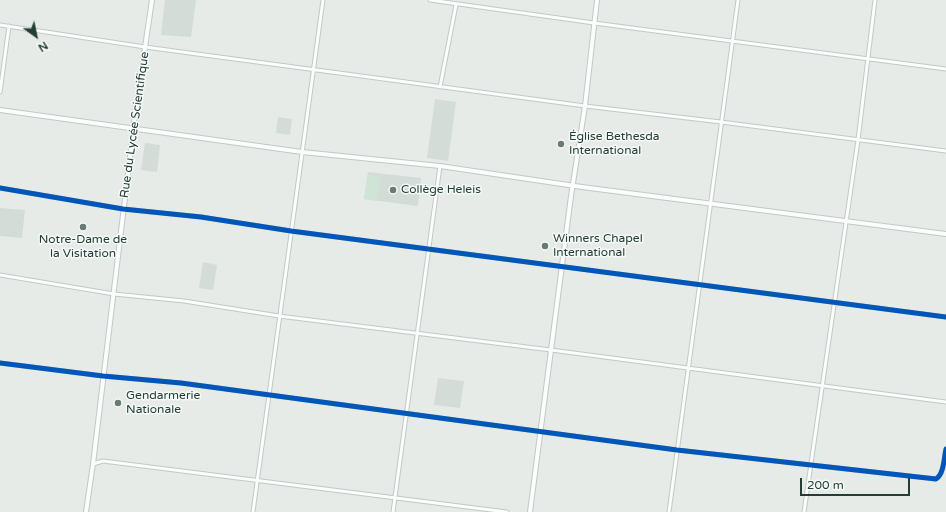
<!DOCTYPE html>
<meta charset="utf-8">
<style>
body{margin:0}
#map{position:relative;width:946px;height:512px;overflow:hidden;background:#e6ebe8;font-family:"Varela Round",sans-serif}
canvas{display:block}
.north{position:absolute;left:16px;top:16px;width:40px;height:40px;-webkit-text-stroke:3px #f5f9f7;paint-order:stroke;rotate:147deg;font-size:11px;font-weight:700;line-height:16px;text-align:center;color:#243e35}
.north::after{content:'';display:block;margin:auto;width:14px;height:18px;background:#243e35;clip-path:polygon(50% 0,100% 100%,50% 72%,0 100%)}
.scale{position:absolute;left:800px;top:478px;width:110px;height:18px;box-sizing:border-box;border:2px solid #243e35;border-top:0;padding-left:5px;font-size:12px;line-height:14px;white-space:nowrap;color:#243e35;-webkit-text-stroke:3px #f5f9f7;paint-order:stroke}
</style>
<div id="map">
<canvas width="946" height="512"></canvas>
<div class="north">N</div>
<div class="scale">200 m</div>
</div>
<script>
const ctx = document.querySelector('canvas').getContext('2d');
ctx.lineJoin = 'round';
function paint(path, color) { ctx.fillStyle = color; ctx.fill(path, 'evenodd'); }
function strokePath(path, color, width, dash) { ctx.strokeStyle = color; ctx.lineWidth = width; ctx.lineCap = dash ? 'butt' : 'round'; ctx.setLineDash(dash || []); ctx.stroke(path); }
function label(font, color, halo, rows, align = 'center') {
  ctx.font = font + ' "Varela Round",sans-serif'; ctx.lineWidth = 3; ctx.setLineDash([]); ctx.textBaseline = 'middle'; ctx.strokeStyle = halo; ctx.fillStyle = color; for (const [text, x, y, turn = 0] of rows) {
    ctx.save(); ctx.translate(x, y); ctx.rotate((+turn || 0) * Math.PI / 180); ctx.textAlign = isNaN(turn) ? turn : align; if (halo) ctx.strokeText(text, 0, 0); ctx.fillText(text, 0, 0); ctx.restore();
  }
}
const built = new Path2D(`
 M165,0H196L191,37L161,35Z
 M435,99L456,102L448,161L427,158Z
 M278,117L292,119L290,135L276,133Z
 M145,143L160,145L157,172L141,170Z
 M368,172L421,178L418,206L364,199Z
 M0,208L25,210L22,238L0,236Z
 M203,262L217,265L213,290L199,288Z
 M438,378L464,381L460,408L434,405Z`);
const green = new Path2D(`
 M368,174L380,178L377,201L364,199Z`);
const minor = new Path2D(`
 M430,0L594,23L946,69
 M0,25L145,47L585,106L721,122L946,151
 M440,87L456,5
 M0,92L9,26
 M0,188L123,209L201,217L291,231L946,317
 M0,275L114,294L184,301L279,316L551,350L946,402
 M0,363L103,376L181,383L677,450L936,479C944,474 944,458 946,449
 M93,464L103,461L507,512
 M253,512L323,0
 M393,512L440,166
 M669,512L738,0
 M804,512L858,140L875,0`);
const tertiary = new Path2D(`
 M0,110L302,152L440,166L582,187L946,234
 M86,512L93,464L135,115L152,0
 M530,512L571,196L585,106L597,0`);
const cycleway = new Path2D(`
 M0,188L123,209L201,217L291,231L946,317
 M0,363L103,376L181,383L677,450L936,479C944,474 944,458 946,449`);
const markers = [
 [561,144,4,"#687b74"],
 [393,190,4,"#687b74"],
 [83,227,4,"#687b74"],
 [545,246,4,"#687b74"],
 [118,403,4,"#687b74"]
];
const streetNames = [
 ["Rue du Lycée Scientifique",135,125,-82]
];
const poiNames = [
 ["Église Bethesda",569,137],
 ["International",569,151],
 ["Collège Heleis",401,190],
 ["Winners Chapel",553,239],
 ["International",553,253],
 ["Notre-Dame de",83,240,"center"],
 ["la Visitation",83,254,"center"],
 ["Gendarmerie",126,396],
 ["Nationale",126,410]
];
paint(built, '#d4dcd8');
paint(green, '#cfe4d4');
strokePath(minor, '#c3c8c5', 5);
strokePath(tertiary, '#c3c8c5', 6);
strokePath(minor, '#fbfcfc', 3);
strokePath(tertiary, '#fbfcfc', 4);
strokePath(cycleway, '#0057b8', 5);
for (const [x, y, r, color] of markers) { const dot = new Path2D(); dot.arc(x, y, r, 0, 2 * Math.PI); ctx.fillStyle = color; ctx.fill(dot); strokePath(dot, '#f5f9f7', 1.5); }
label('12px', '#243e35', '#f5f9f7', streetNames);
label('12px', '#243e35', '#f5f9f7', poiNames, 'left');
</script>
